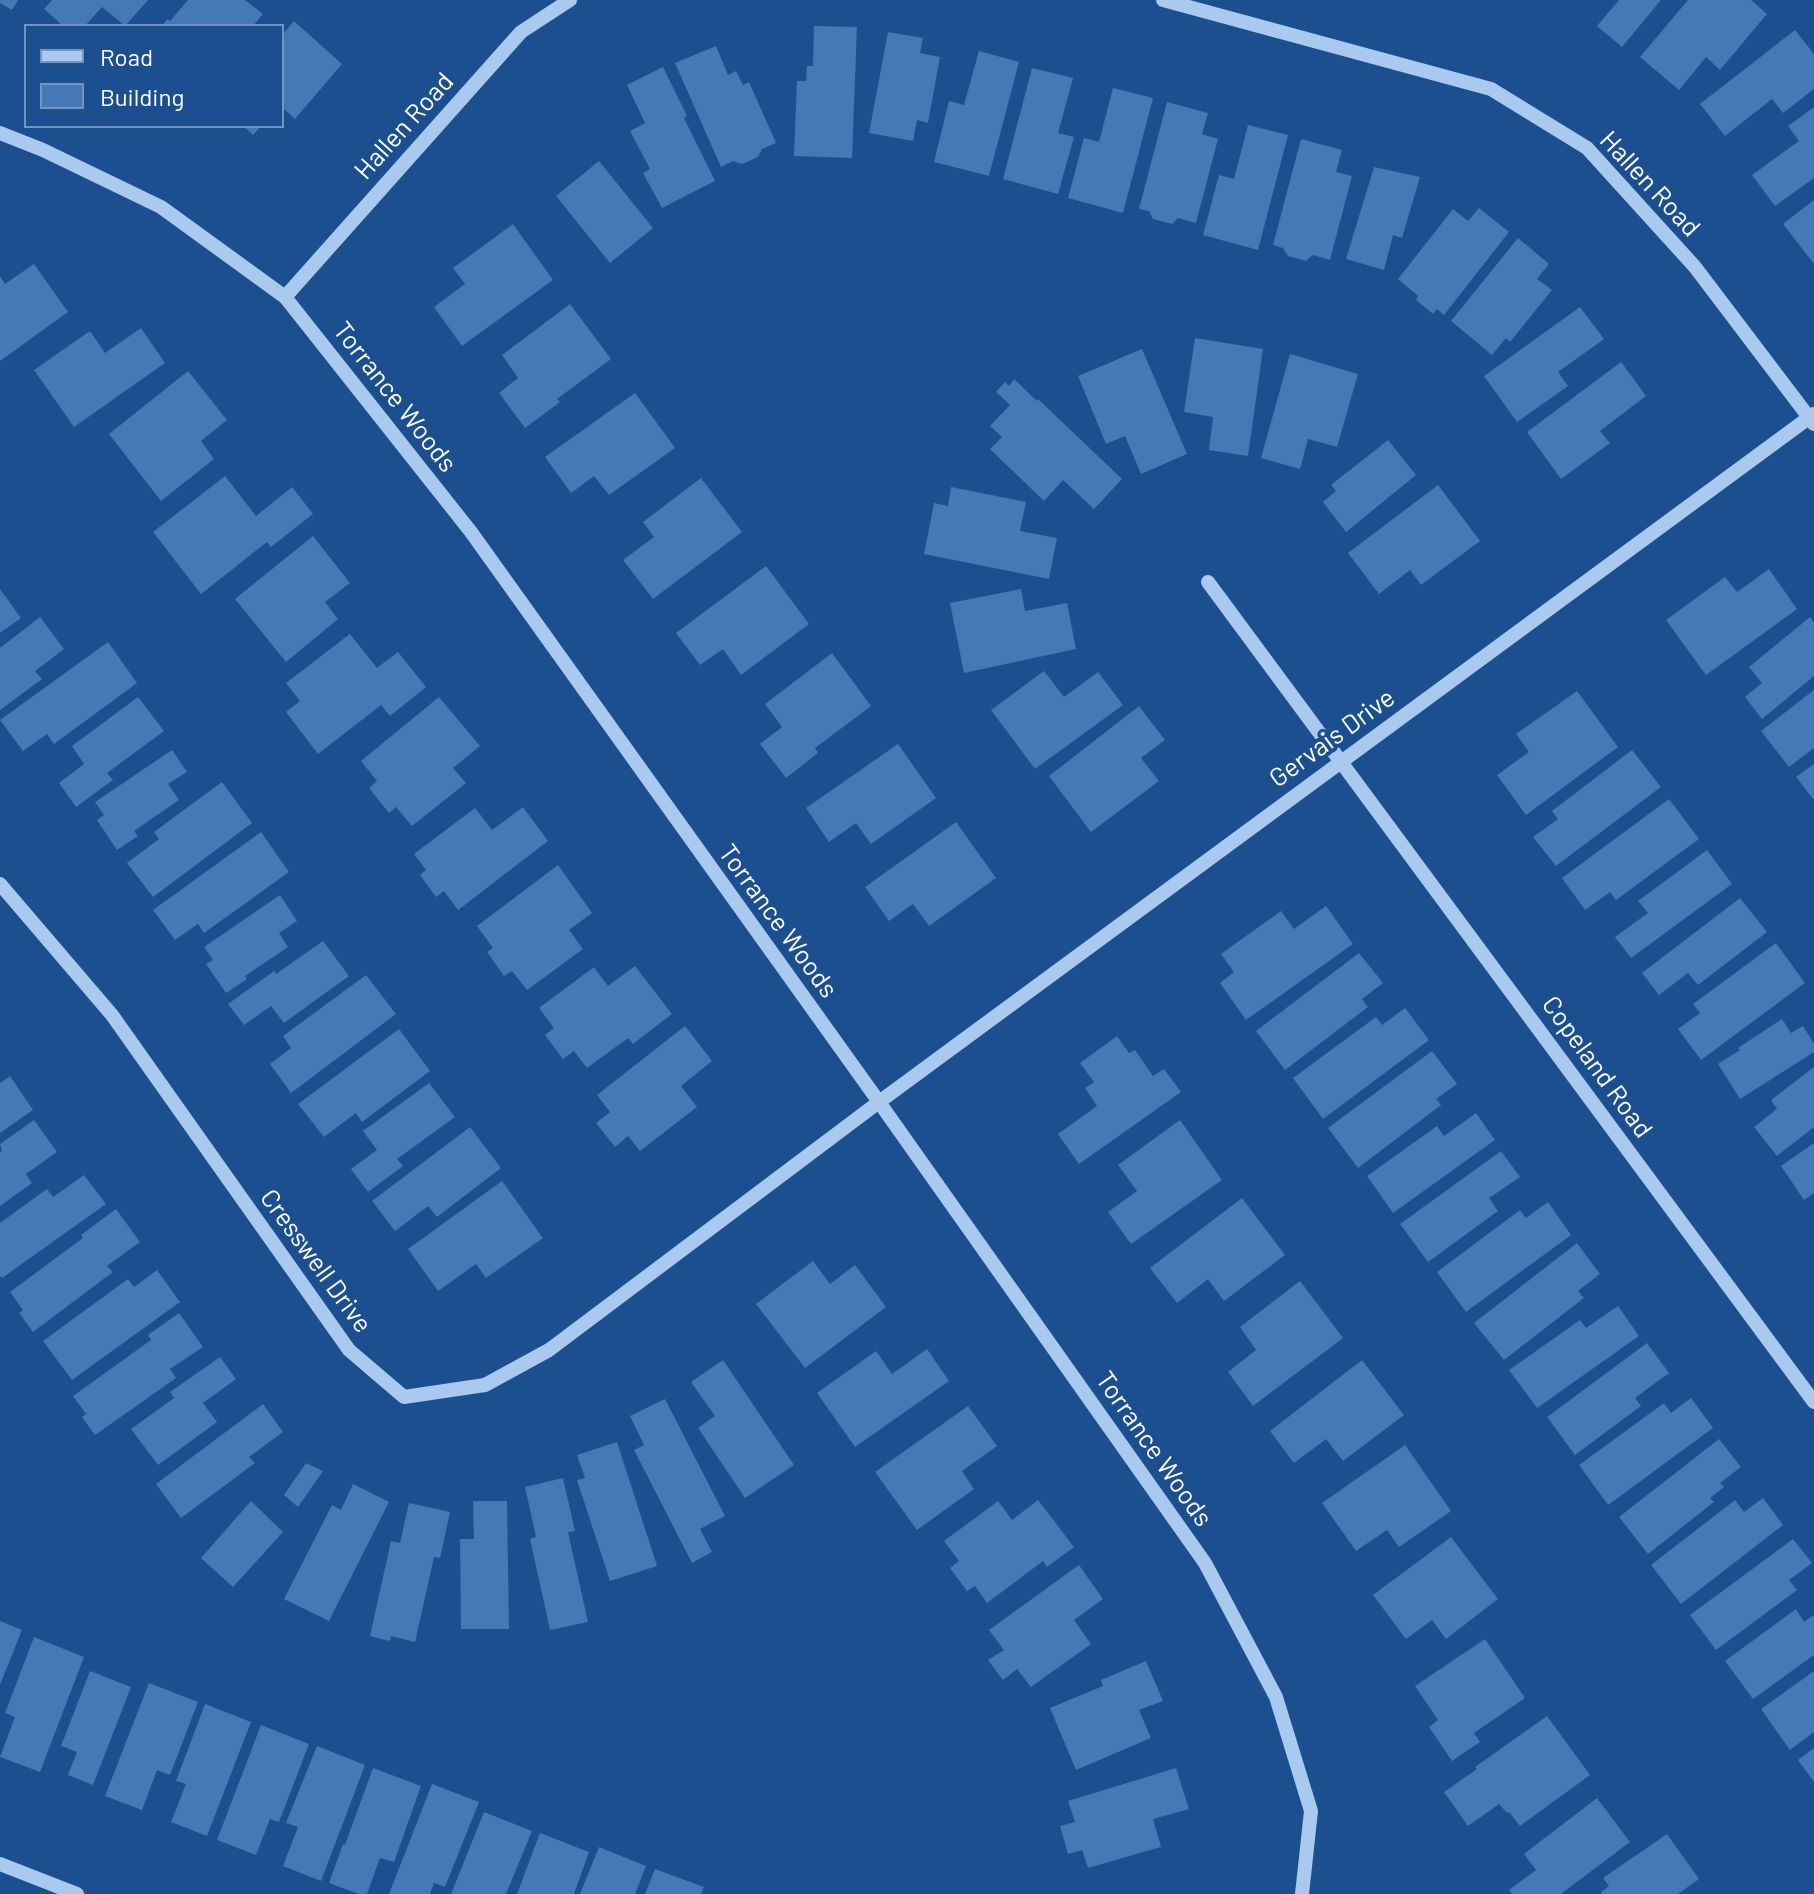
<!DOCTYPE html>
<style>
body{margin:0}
#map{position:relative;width:1814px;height:1894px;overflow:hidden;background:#1b4f8f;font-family:Barlow,sans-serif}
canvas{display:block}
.legend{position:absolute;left:24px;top:24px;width:260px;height:104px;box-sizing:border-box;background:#1b4f8f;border:2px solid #7695bc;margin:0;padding:10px 14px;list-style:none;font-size:24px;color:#fff}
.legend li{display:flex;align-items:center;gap:16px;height:40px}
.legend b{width:40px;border:2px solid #7695bc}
</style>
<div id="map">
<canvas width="1814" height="1894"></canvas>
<ul class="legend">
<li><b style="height:10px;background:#a9c9ee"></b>Road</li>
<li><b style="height:22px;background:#4478b7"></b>Building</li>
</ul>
</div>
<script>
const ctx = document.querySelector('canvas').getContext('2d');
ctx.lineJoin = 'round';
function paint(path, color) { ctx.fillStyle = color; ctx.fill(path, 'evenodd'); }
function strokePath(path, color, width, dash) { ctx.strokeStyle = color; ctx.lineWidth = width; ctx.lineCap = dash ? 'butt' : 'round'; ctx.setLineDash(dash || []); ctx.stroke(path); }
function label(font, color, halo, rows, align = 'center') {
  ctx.font = font + ' Barlow,sans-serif'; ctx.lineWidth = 8; ctx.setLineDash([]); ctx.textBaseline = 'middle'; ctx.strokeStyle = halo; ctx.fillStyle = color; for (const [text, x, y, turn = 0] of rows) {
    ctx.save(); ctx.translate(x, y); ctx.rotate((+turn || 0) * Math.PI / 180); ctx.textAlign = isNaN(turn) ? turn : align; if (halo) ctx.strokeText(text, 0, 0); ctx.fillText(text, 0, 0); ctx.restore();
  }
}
const building = new Path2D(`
 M0,0H18L12,10L0,3Z
 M52,0H148L125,26L102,7L85,26H63L44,9Z
 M188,0H245L263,14L253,26H162L167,19L170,21Z
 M1619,0H1661L1622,47L1597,26Z
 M1688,0H1751L1767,14L1720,70L1706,57L1679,90L1640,57Z
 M294,21L342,64L295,119L282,107V35Z
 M814,26L857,27L852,158L794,156L797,81H806L807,66H813Z
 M1795,30L1814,54V89L1783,113L1772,99L1725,136L1700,104Z
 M888,32L923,38L920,53L940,57L928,123L917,120L913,141L869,133Z
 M716,46L728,75L736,71L743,85L749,82L776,143L762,149L758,157L742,164L733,161L721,167L675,63Z
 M979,51L1019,62L989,176L934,162L949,101L964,105Z
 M663,67L687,116L684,118L715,181L662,208L643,173L650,169L630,131L645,123L627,85Z
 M1032,68L1073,78L1058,133L1074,137L1058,194L1003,179Z
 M1113,88L1153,98L1123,213L1068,198L1084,138L1099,142Z
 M1167,102L1208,113L1202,134L1218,139L1196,223L1178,218L1172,224L1153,219L1149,211L1139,209Z
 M1814,107V178L1775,206L1752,175L1799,141L1788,126Z
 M1248,125L1288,135L1258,250L1203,235L1219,175L1234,179Z
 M243,126H261L253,135Z
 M1301,139L1342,150L1336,172L1352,176L1330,260L1313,255L1306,261L1288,256L1283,248L1273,245Z
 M599,161L653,228L610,263L556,196Z
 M1374,167L1420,177L1402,238L1393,235L1384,270L1346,259Z
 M1814,200V264L1783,224Z
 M1479,208L1509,232L1444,315L1437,309L1433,314L1416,300L1418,296L1398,279L1453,209L1468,221Z
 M513,224L553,280L462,346L434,307L465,284L453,268Z
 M1518,238L1549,264L1537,279L1552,290L1510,342L1506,338L1492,355L1451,321Z
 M34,264L68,312L0,361V276L5,284Z
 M570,304L611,359L557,399L560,402L525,428L499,393L518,378L502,355Z
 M1580,307L1604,339L1558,372L1568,386L1517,422L1484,376Z
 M141,328L165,363L74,427L34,370L90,331L105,353Z
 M1195,338L1263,349L1248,456L1209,450L1213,417L1184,412Z
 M1142,349L1187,454L1141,474L1125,436L1106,444L1078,376Z
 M1290,354L1358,374L1337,447L1308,439L1300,469L1261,458Z
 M1621,362L1646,396L1600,431L1610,443L1561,479L1527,432Z
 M188,371L227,420L201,441L214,459L161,501L109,434Z
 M1014,379L1037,401L1038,399L1122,479L1094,509L1063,480L1044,501L990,449L1002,437L990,426L1010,405L996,392L1005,382L1009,386Z
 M635,393L675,448L609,495L594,476L571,493L545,457Z
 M1388,440L1416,475L1346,532L1323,502L1336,491L1331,485Z
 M225,476L256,516L292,487L313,514L271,547L267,542L201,594L153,532Z
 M701,478L742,532L653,599L623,560L654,537L643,522Z
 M1438,485L1480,541L1421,585L1410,570L1379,594L1348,553Z
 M951,487L1026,502L1020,531L1057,538L1049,579L924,554L934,503L948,506Z
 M313,536L350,583L325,602L338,619L286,662L235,599Z
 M766,566L809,624L741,675L723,649L700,665L676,633Z
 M1769,569L1797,609L1706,675L1666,620L1725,577L1737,592Z
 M0,589L21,618L0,633Z
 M1021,589L1025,611L1067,603L1076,649L964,673L950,603Z
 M40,617L64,649L35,671L42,679L0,710V648Z
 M1810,617L1814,623V676L1762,719L1745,697L1762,683L1749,667Z
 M350,634L377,668L398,652L426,687L390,716L381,705L318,754L286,712L300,701L286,683Z
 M108,642L137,683L54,744L47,734L23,751L0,720Z
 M832,653L871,706L815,748L818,753L786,778L760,744L782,727L765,704Z
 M1044,671L1064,697L1098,672L1123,705L1035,769L991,710Z
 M1814,690V748L1789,767L1761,731Z
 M1577,691L1618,747L1526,815L1497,775L1529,752L1516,734Z
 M138,697L164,731L107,773L113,780L76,807L59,783L84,764L72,746Z
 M439,697L480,746L453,768L466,783L412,826L396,807L389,813L369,788L377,781L361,761Z
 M1139,706L1165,740L1141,758L1159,781L1091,832L1049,776Z
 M898,744L936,798L871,844L856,823L829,842L806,808Z
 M172,750L187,772L168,784L179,800L134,831L138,836L117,850L97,820L104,815L95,802Z
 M1632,750L1661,787L1556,866L1533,837L1558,819L1552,811Z
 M1814,764V800L1796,777Z
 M222,782L252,823L153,897L127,863L159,839L154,832Z
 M1669,799L1699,839L1616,900L1610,892L1585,910L1562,878Z
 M523,807L548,841L458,910L444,891L436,897L420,875L426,870L414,854L475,808L492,830Z
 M956,822L996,878L929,926L913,904L889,921L865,887Z
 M261,832L289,872L204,933L198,924L175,940L153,910Z
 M1707,850L1732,884L1631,958L1615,937L1648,913L1638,901Z
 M558,865L592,913L569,930L583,949L527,990L512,971L504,976L487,952L493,948L477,926Z
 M280,895L297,921L279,933L288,947L245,976L247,979L226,993L206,964L213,960L204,947Z
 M1740,898L1767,932L1698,985L1688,973L1659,995L1642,973Z
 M1326,906L1353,944L1246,1020L1220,983L1234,972L1221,954L1281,911L1294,929Z
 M323,941L349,976L284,1023L271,1006L244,1025L228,1004L274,971L276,974Z
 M1776,943L1805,983L1701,1060L1678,1029L1700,1013L1693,1004Z
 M1359,953L1383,983L1362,999L1368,1007L1285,1070L1256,1031Z
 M635,966L672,1014L633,1044L628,1038L587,1068L574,1051L563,1059L545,1035L554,1028L539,1008L594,967L608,986Z
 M366,975L396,1014L291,1093L270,1064L291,1048L283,1036Z
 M1405,1008L1429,1040L1323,1119L1293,1078L1376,1017L1382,1025Z
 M1782,1019L1791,1033L1803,1026L1814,1044V1052L1740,1099L1718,1064L1740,1050L1738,1048Z
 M685,1026L712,1061L681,1086L697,1107L640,1151L628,1136L615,1147L596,1123L610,1112L597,1095Z
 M399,1029L430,1071L362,1122L356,1113L324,1137L298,1104Z
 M1117,1036L1129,1053L1135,1050L1153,1076L1164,1069L1181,1092L1079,1164L1058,1134L1097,1106L1085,1088L1094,1082L1080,1063Z
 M1432,1051L1457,1084L1436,1099L1441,1105L1358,1168L1328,1128Z
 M1814,1067V1127L1777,1156L1754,1127L1777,1109L1771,1100Z
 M10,1076L33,1110L0,1133V1083Z
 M429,1083L455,1117L397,1159L403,1166L368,1192L351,1169L377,1150L363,1131Z
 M1476,1113L1495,1140L1393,1213L1367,1176L1437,1126L1444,1136Z
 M34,1120L57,1152L26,1174L32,1183L0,1206V1152L2,1151L0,1144Z
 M1180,1120L1222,1180L1131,1244L1108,1212L1137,1191L1118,1165Z
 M470,1127L501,1168L437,1217L428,1206L395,1231L372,1201Z
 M1814,1143V1193L1804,1200L1781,1166Z
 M1501,1151L1520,1177L1489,1198L1498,1211L1428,1262L1400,1224Z
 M84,1175L106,1204L2,1278L0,1276V1223L47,1189L53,1197Z
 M502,1181L543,1238L486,1278L476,1264L438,1291L408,1249Z
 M1242,1198L1285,1255L1224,1301L1208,1279L1177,1303L1150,1268Z
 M1548,1202L1571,1235L1466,1312L1437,1272L1520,1210L1526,1218Z
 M116,1209L140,1242L107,1266L113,1272L33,1332L19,1313L23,1310L10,1292L83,1238L81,1235Z
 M1577,1243L1600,1274L1578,1291L1584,1298L1504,1360L1474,1323Z
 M813,1261L830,1284L855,1265L886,1307L805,1368L756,1304Z
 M157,1270L180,1302L72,1380L43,1341L128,1279L134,1287Z
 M1300,1281L1343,1338L1253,1406L1228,1372L1256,1350L1240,1327Z
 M1618,1306L1639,1336L1537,1408L1509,1370L1580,1320L1586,1328Z
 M179,1313L203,1347L170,1369L176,1378L95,1435L82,1417L86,1414L73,1396L151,1340L148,1335Z
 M1647,1343L1669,1373L1635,1398L1641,1406L1575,1455L1547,1417Z
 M927,1349L949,1381L855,1447L817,1393L876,1351L892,1374Z
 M220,1357L236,1379L203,1403L217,1422L158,1465L131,1429L174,1398L170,1392Z
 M723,1360L794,1465L745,1498L698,1428L715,1416L691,1382Z
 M1362,1360L1404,1415L1343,1461L1326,1439L1294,1463L1270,1431Z
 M1691,1398L1713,1428L1608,1505L1579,1465L1664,1403L1671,1413Z
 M665,1399L725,1516L700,1529L712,1552L692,1563L634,1450L644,1445L630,1416Z
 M263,1404L283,1432L249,1457L255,1463L181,1518L156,1484Z
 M968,1406L997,1446L962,1471L974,1489L917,1530L875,1472Z
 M1719,1439L1741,1467L1720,1483L1724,1487L1710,1498L1714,1502L1648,1554L1619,1517Z
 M617,1442L657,1566L610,1581L577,1480L585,1478L577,1455Z
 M1405,1445L1451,1511L1399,1547L1387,1530L1356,1551L1322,1503Z
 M306,1463L323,1471L298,1507L284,1495Z
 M563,1478L575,1531L568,1532L588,1622L550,1630L530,1539L536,1537L525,1487Z
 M353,1484L389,1502L329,1621L284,1599L332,1505L341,1510Z
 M1763,1498L1783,1525L1681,1604L1651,1565L1735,1500L1744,1512Z
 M1038,1500L1074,1547L1047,1567L1043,1561L987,1603L975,1586L967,1591L950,1568L959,1561L944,1541L998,1501L1012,1520Z
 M251,1501L283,1532L233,1587L201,1558Z
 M473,1501H507L509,1629H461L460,1539H474Z
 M409,1503L450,1512L440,1558L434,1557L415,1642L391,1636L390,1641L370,1636L391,1541L400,1543Z
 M1451,1537L1498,1599L1446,1639L1432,1620L1406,1639L1373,1595Z
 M1793,1539L1812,1563L1789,1580L1797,1590L1716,1650L1690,1615Z
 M1079,1565L1103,1599L1074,1620L1091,1644L1031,1687L1017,1669L1003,1680L988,1660L1004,1650L989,1630Z
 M1796,1609L1804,1622L1814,1615V1655L1753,1699L1725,1661Z
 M0,1621L22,1630L0,1685Z
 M34,1637L84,1657L40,1772L0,1757L15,1717L5,1713Z
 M1485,1639L1525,1698L1474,1733L1480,1742L1452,1761L1429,1727L1438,1720L1415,1686Z
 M1146,1661L1163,1701L1139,1710L1151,1738L1076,1770L1050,1708L1103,1686L1101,1680Z
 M90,1671L131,1687L93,1785L68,1775L77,1752L61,1746Z
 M1814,1671V1732L1790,1750L1761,1709Z
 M149,1683L198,1702L170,1775L157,1770L142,1810L105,1796Z
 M205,1704L251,1722L207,1836L171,1822L186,1784L176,1781Z
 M1547,1716L1590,1775L1520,1826L1509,1812L1507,1813L1499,1804L1468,1826L1444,1792L1477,1769L1475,1767Z
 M261,1725L309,1744L279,1822L270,1819L256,1855L217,1840Z
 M317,1746L365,1765L321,1881L283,1866L298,1827L286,1823Z
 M1814,1748V1782L1798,1760Z
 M373,1768L421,1786L394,1862L380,1858L367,1894H359L329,1883L343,1844L345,1845Z
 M1176,1768L1189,1809L1153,1819L1161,1847L1088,1868L1082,1850L1068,1854L1060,1826L1075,1822L1068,1801Z
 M432,1784L479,1802L445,1887L434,1883L430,1894H389Z
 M1597,1798L1630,1842L1561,1894H1512L1509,1890L1536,1870L1524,1854Z
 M484,1812L532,1831L506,1894H451Z
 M540,1833L589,1852L574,1894H517Z
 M1667,1834L1699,1879L1678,1894H1602L1601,1892L1609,1886L1603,1878Z
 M599,1847L646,1866L635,1894H580Z
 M655,1869L704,1887L701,1894H645Z`);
const minor = new Path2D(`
 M1163,0L1491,89L1587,148L1695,267L1814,424
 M0,133L43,150L161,207L285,297L471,532L879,1102L1205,1563L1276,1697L1311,1811L1302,1894
 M285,297L521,32L570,0
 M1208,582L1814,1402
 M0,884L112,1015L349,1350L404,1397L485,1385L549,1350L879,1102L1814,414
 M0,1864L77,1894`);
const streetNames = [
 ["Hallen Road",404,126,-48],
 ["Hallen Road",1650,184,47],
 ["Torrance Woods",395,397,52],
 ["Gervais Drive",1332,738,-36],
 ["Torrance Woods",778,921,54],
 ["Copeland Road",1597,1067,54],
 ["Cresswell Drive",316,1261,54],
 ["Torrance Woods",1154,1449,55]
];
paint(building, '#4478b7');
strokePath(minor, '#a9c9ee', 14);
label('26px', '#fff', '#1b4f8f', streetNames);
</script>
